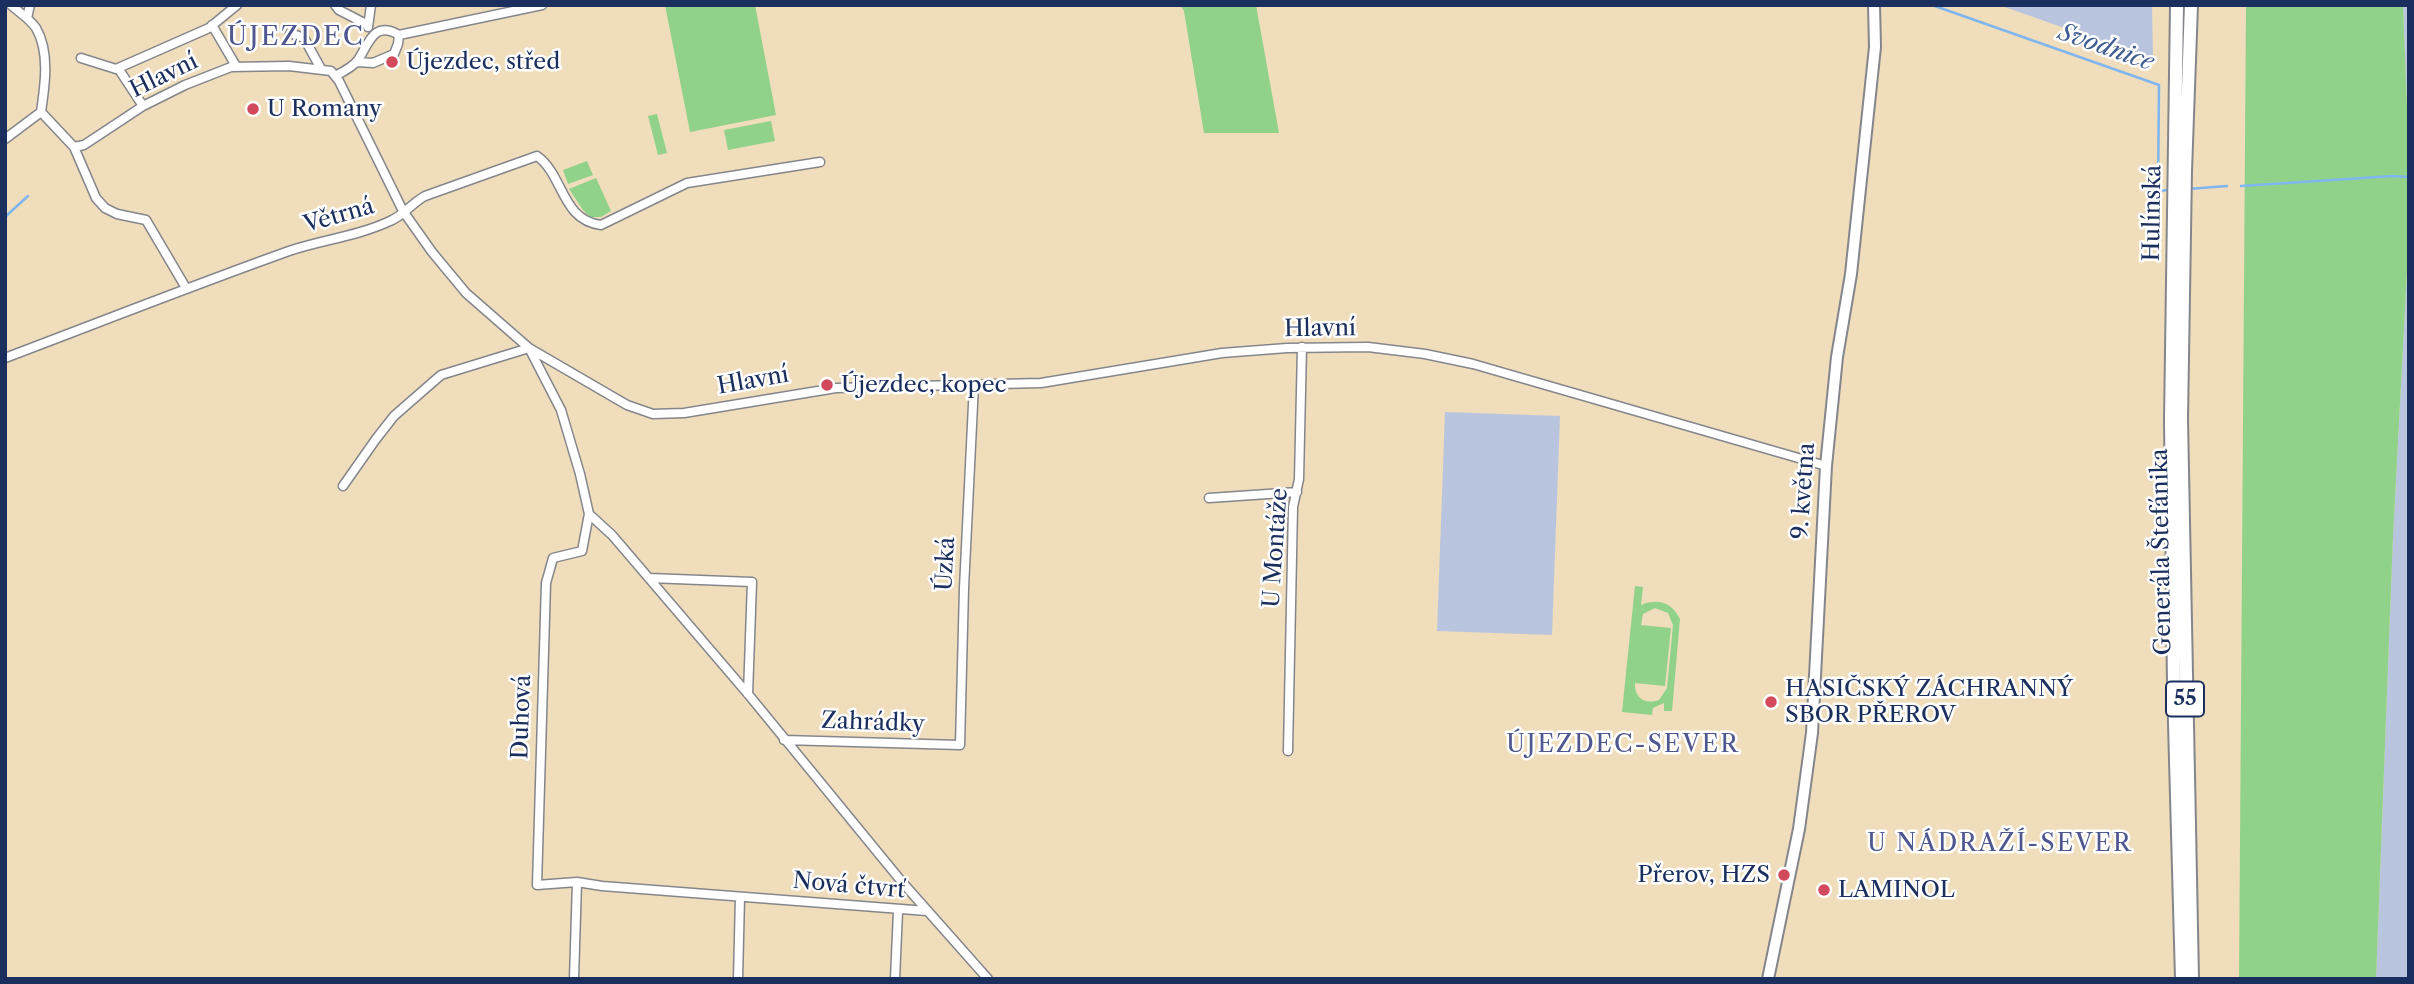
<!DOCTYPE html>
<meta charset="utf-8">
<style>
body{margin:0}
#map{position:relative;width:2414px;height:984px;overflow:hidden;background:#efddbb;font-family:"Libre Caslon Text",serif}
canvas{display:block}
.frame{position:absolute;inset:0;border:7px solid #1b2f5e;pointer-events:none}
</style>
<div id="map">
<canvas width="2414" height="984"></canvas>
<div class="frame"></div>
</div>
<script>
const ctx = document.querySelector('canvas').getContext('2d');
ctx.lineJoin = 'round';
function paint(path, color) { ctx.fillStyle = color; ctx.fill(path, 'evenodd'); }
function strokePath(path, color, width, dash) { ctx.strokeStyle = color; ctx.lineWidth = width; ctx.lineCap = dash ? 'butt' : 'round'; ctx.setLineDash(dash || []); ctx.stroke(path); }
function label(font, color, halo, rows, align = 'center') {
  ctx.font = font + ' "Libre Caslon Text",serif'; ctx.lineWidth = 5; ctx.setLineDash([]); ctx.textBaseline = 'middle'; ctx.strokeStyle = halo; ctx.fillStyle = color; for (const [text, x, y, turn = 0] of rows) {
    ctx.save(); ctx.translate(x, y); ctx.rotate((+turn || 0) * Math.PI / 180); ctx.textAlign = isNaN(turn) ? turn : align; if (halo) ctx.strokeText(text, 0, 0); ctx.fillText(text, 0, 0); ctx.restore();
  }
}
const industrial = new Path2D(`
 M1999,5H2152L2153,59Z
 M2403,5H2409V157Z
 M2409,233V979H2376L2393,536Z
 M1445,412L1560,416L1552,635L1437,631Z`);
const green = new Path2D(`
 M665,5H755L776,115L690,132Z
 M1180,5H1256L1279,133H1204L1184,11Z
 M2246,5H2403L2409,157V233L2393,536L2376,979H2239Z
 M657,114L667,153L658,155L648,116Z
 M771,121L775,141L728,150L724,130Z
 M587,161L593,175L568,184L563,170Z
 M596,178L611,211L601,217H590L583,210L569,189Z
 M1635,586L1643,587L1641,605C1657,598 1672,602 1680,619L1672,711H1664V703L1653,708L1652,715L1622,712ZM1655,608L1668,613L1673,625L1667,688L1659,700C1645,705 1634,698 1635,683L1665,686L1671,628L1641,625L1643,614Z`);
const stream = new Path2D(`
 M1932,5L2159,85L2158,191L2168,190
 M2241,186L2393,176L2409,177
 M2189,189L2227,186
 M5,217L28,196`);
const street = new Path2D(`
 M11,5C20,13 30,19 36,28C50,52 45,85 41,112
 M335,5L339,10L368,25
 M27,18L30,5
 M212,25L236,66
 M368,27L371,5
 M290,33L304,38L321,69
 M81,58L116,69L209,28L237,5
 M357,62L373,63L394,54L398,44L399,35
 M118,68L143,106
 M335,76C343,72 353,67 358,60C369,44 373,20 399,35L542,5
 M41,112L74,147L96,198L105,208L117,214L146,220L186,288
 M5,139L41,112
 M74,147L84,145L143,106L185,85L231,67L289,66L331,71L339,81L403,211L432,252L466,293L529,348L627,405L653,414L684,413L836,388L1041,383L1222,353L1287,348L1368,347L1425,354L1473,364L1826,466
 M5,358C100,322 194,285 289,251C322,240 358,236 390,221C403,216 412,203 425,196L537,156C564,175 561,220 601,225L687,183L820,162
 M343,486L376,439L394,416L441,375L529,348L561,410L580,474L589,514L582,551L553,558L546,583L537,885L577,882L602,886L927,911
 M1209,498L1297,492
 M589,514L612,535L748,694L902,882L988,979
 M649,578L752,582L748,694
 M784,740L960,745L964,588L974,384
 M1288,751L1293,507L1299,479L1302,347
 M574,979L577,882
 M738,979L740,897
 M895,979L898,911`);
const secondary = new Path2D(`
 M1768,979L1799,829L1812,733L1826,466L1837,357L1851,274L1875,47L1874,5`);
const primary = new Path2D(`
 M2177,5L2171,421L2174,687L2182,979
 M2191,5L2185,171L2181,419L2192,979`);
const markers = [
 [392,62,7,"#d1495b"],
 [253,109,7,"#d1495b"],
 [827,385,7,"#d1495b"],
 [1771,702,7,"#d1495b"],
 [1784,875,7,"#d1495b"],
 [1824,890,7,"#d1495b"]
];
const shields = [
 [2185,699,38]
];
const shieldNames = [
 ["55",2185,699]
];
const poiNames = [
 ["Újezdec, střed",406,62],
 ["U Romany",267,109],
 ["Újezdec, kopec",841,385],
 ["HASIČSKÝ ZÁCHRANNÝ",1785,689],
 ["SBOR PŘEROV",1785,715],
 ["Přerov, HZS",1770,875,"right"],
 ["LAMINOL",1838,890]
];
const streetNames = [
 ["Hlavní",164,76,-26],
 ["Hulínská",2153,213,-89],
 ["Větrná",339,216,-16],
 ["Hlavní",1320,329,-1],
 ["Hlavní",753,381,-10],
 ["9. května",1804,491,-86],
 ["U Montáže",1276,548,-86],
 ["Generála Štefánika",2162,552,-91],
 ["Úzká",946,564,-87],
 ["Duhová",522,717,-88],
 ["Zahrádky",873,723,2],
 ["Nová čtvrť",849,886,5]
];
const waterNames = [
 ["Svodnice",2106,48,19]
];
const neighbourhoodNames = [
 ["ÚJEZDEC-SEVER",1623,745],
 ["U NÁDRAŽÍ-SEVER",2000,844]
];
const quarterNames = [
 ["ÚJEZDEC",296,37]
];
paint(industrial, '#b9c5de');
paint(green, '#90d289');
strokePath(stream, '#7fb6ef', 2.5);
strokePath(street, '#85868c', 11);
strokePath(secondary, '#85868c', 14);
strokePath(primary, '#85868c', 16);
strokePath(street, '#fff', 8);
strokePath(secondary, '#fff', 10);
strokePath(primary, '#fff', 12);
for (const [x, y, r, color] of markers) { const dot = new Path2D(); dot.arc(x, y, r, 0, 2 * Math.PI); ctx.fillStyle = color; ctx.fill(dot); strokePath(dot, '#fff', 2.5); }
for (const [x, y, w] of shields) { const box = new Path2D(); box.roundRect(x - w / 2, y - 17.5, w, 35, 5); ctx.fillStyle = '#fff'; ctx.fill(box); strokePath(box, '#1b2f5e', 2); }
label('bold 21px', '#1b2f5e', null, shieldNames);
label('23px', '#1b2f5e', '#fff', poiNames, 'left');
label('23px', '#1b2f5e', '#fff', streetNames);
label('italic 24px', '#3e5e91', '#fff', waterNames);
ctx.letterSpacing = '2px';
label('24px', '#4e578f', '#fff', neighbourhoodNames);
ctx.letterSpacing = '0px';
ctx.letterSpacing = '2px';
label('26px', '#4e578f', '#fff', quarterNames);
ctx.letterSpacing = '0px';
</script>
